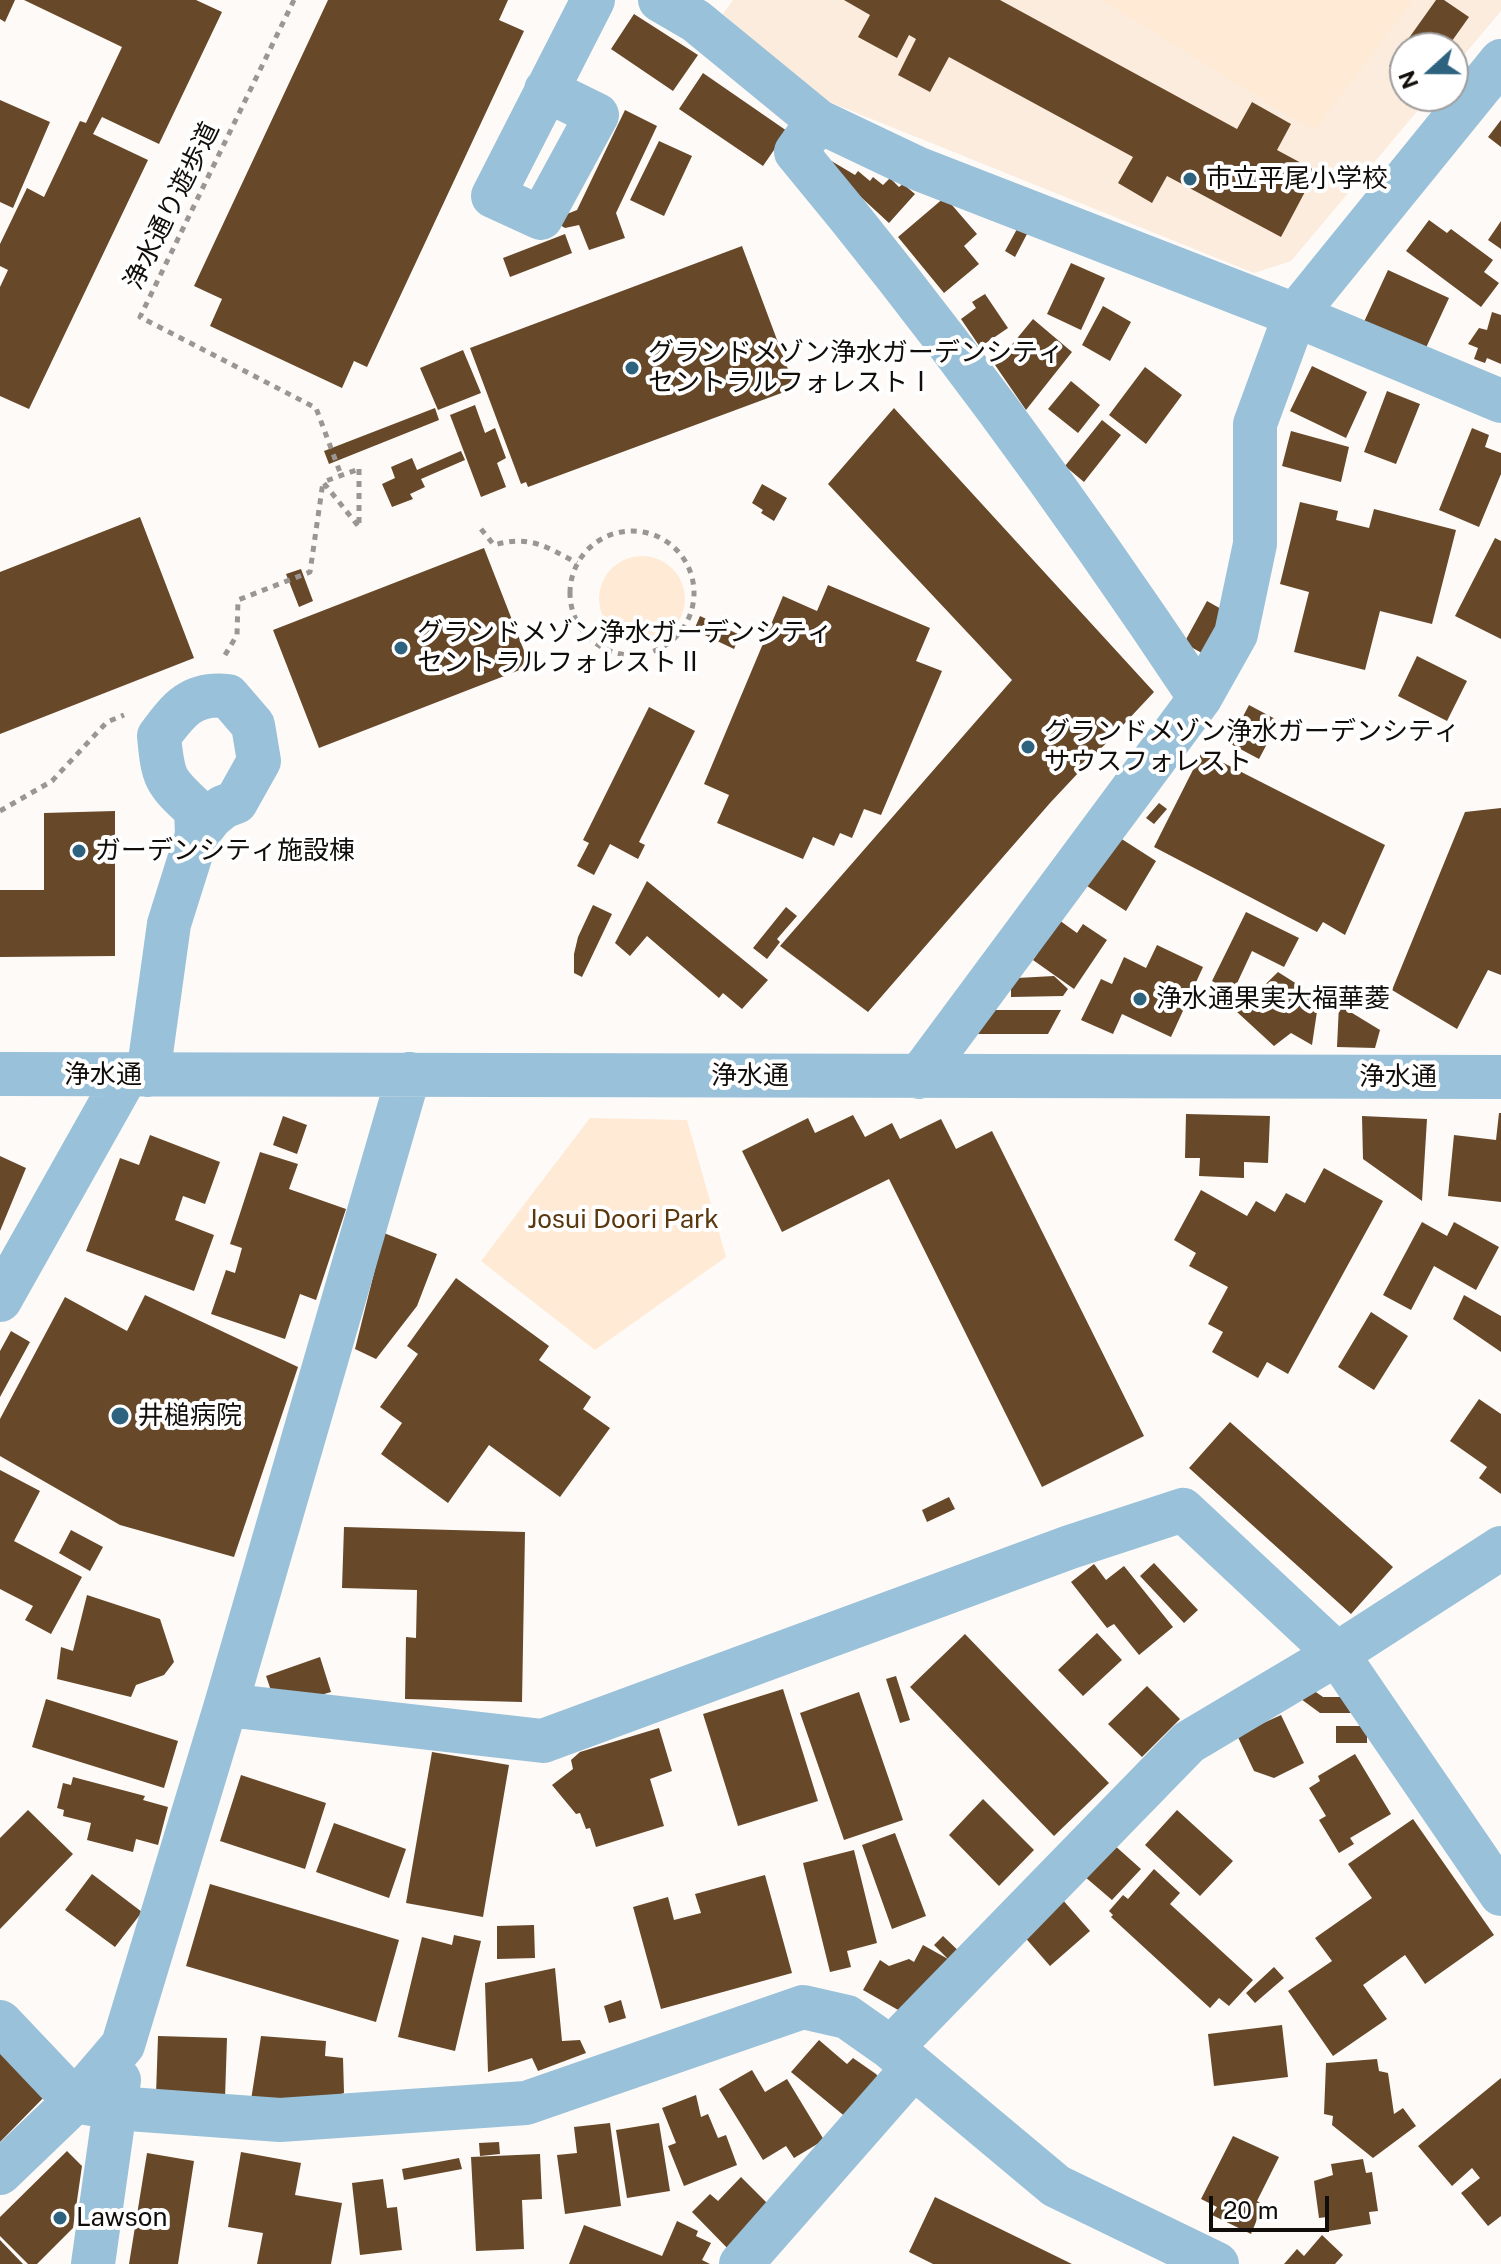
<!DOCTYPE html>
<meta charset="utf-8">
<style>
body{margin:0}
#map{position:relative;width:1501px;height:2264px;overflow:hidden;background:#fefaf7;font-family:"Public Sans",sans-serif}
canvas{display:block}
.north{position:absolute;left:1389px;top:32px;width:80px;height:80px;box-sizing:border-box;background:#fff;border:2px solid #9f9e9d;border-radius:50%;rotate:249deg;font-size:22px;font-weight:700;line-height:32px;text-align:center;color:#100d0a}
.north::after{content:'';display:block;margin:auto;width:28px;height:36px;background:#2e637f;clip-path:polygon(50% 0,100% 100%,50% 72%,0 100%)}
.scale{position:absolute;left:1209px;top:2196px;width:120px;height:36px;box-sizing:border-box;border:4px solid #100d0a;border-top:0;padding-left:10px;font-size:24px;line-height:28px;white-space:nowrap;color:#100d0a;-webkit-text-stroke:6px #fff;paint-order:stroke}
</style>
<div id="map">
<canvas width="1501" height="2264"></canvas>
<div class="north">N</div>
<div class="scale">20 m</div>
</div>
<script>
const ctx = document.querySelector('canvas').getContext('2d');
ctx.lineJoin = 'round';
function paint(path, color) { ctx.fillStyle = color; ctx.fill(path, 'evenodd'); }
function strokePath(path, color, width, dash) { ctx.strokeStyle = color; ctx.lineWidth = width; ctx.lineCap = dash ? 'butt' : 'round'; ctx.setLineDash(dash || []); ctx.stroke(path); }
function label(font, color, halo, rows, align = 'center') {
  ctx.font = font + ' "Public Sans","Noto Sans JP",sans-serif'; ctx.lineWidth = 8; ctx.setLineDash([]); ctx.textBaseline = 'middle'; ctx.strokeStyle = halo; ctx.fillStyle = color; for (const [text, x, y, turn = 0] of rows) {
    ctx.save(); ctx.translate(x, y); ctx.rotate((+turn || 0) * Math.PI / 180); ctx.textAlign = isNaN(turn) ? turn : align; if (halo) ctx.strokeText(text, 0, 0); ctx.fillText(text, 0, 0); ctx.restore();
  }
}
const built = new Path2D(`
 M733,0H1501V11L1453,68V48H1405V96H1430L1291,261L1254,273L817,97L723,14Z`);
const green = new Path2D(`
 M1101,0H1413L1314,131Z
 M599 599a43 43 0 1 1 86 0a43 43 0 1 1-86 0Z
 M590,1118L687,1120L726,1257L595,1350L481,1261Z`);
const building = new Path2D(`
 M0,0H15L5,22L0,19Z
 M24,0H196L222,12L159,144L102,117L93,134L148,160L29,409L0,396V287L8,270L0,266V244L27,188L44,197L80,121L86,123L122,47Z
 M328,0H508L499,20L524,31L367,367L354,361L342,388L210,326L222,299L194,286Z
 M844,0H1000L1237,129L1252,102L1291,124L1277,150L1316,171L1281,237L1167,176L1152,203L1118,183L1133,157L949,57L930,92L898,75L916,39L909,35L897,58L858,37L870,15Z
 M1436,0H1444L1469,17L1447,48H1405V77L1389,66Z
 M634,14L698,55L673,91L611,49Z
 M703,73L787,131L763,166L679,109Z
 M0,100L50,122L13,208L0,202Z
 M625,110L657,126L616,213L625,238L589,250L579,225L565,228L552,220L577,210Z
 M1501,120V147L1488,137Z
 M659,141L692,156L664,216L630,200Z
 M828,159L855,175L858,171L870,181L873,177L883,185L890,178L899,187L903,184L915,194L889,223L824,163Z
 M945,197L977,234L964,246L979,264L944,293L898,237Z
 M1429,220L1447,233L1451,229L1493,260L1484,272L1499,283L1481,307L1406,251Z
 M1501,221V249L1488,240Z
 M1017,229L1027,234L1015,257L1005,251Z
 M565,234L572,253L510,277L503,258Z
 M742,246L795,388L528,487L526,482L521,484L470,348Z
 M1071,263L1105,278L1081,330L1047,314Z
 M1388,270L1449,298L1424,352L1363,324Z
 M985,294L1008,328L980,347L961,319L976,308L972,302Z
 M1103,306L1131,322L1110,361L1082,345Z
 M1492,312L1501,315V364L1487,358L1485,363L1474,359L1478,348L1468,344L1479,328L1487,330Z
 M1033,319L1072,352L1026,410L995,365Z
 M463,350L481,393L438,410L420,368Z
 M1312,366L1367,392L1346,438L1290,411Z
 M1145,367L1182,395L1146,444L1109,415Z
 M1071,381L1100,405L1078,433L1048,409Z
 M1387,391L1420,404L1396,464L1364,452Z
 M475,405L485,433L495,428L506,458L497,463L506,487L481,497L450,415Z
 M435,408L439,420L329,464L324,451Z
 M894,408L1154,692L1050,803L868,1012L780,946L1012,680L828,484Z
 M1102,420L1121,435L1084,482L1065,466Z
 M1472,428L1489,435L1485,447L1501,453V474L1479,527L1439,510Z
 M1291,431L1349,447L1341,482L1282,466Z
 M461,451L465,460L421,479L425,487L410,494L413,499L392,507L382,484L395,478L391,467L412,458L417,470Z
 M762,484L787,498L774,521L761,513L763,510L752,503Z
 M1300,502L1338,511L1336,520L1369,528L1374,509L1456,530L1432,624L1380,611L1365,670L1294,652L1309,592L1280,584Z
 M140,517L194,658L0,734V572Z
 M1495,538L1501,541V639L1455,616Z
 M484,548L530,666L319,748L273,630Z
 M301,569L313,601L299,607L286,574Z
 M828,585L930,628L916,661L942,671L881,815L864,809L852,838L840,833L834,846L813,837L803,859L717,823L729,795L704,784L783,596L817,611Z
 M1207,601L1230,614L1207,656L1184,643Z
 M700,616L740,635L734,649L694,630Z
 M1417,656L1467,681L1447,721L1398,696Z
 M1249,705L1279,721L1259,759L1229,743Z
 M649,707L695,731L639,842L645,845L638,859L610,844L594,875L577,866L589,843L583,840Z
 M1202,752L1385,845L1345,935L1323,922L1317,932L1154,847Z
 M1159,803L1167,809L1154,824L1146,818Z
 M1501,808V975L1488,970L1457,1029L1392,990L1465,812Z
 M115,811V956L0,957V890H44V813Z
 M1117,836L1156,861L1126,911L1087,886Z
 M647,881L768,980L742,1009L723,993L719,998L647,936L630,956L615,943Z
 M593,905L612,914L582,977L574,973V954L578,937Z
 M786,907L797,916L777,939L780,942L767,959L753,948Z
 M1246,912L1299,938L1284,967L1252,951L1233,992L1212,981Z
 M1059,920L1077,933L1083,924L1107,940L1074,989L1033,960Z
 M1157,945L1203,967L1171,1037L1122,1014L1113,1034L1081,1020L1101,979L1112,984L1124,957L1146,968Z
 M1278,972L1319,998L1312,1045L1291,1033L1274,1046L1237,1012Z
 M1054,976L1068,989L1063,996L1011,997V985L1017,978Z
 M1339,1005L1380,1030L1375,1048L1337,1047Z
 M992,1010H1061L1048,1034H978Z
 M1499,1113H1501V1202L1448,1196L1454,1135L1496,1140Z
 M1186,1114L1270,1116L1268,1163L1244,1162V1178L1199,1176L1200,1158H1185Z
 M853,1115L865,1137L892,1123L900,1139L941,1119L956,1149L992,1131L1144,1436L1042,1487L889,1179L782,1232L742,1151L808,1118L815,1133Z
 M283,1116L307,1125L297,1154L273,1145Z
 M1362,1116L1427,1119L1422,1201L1363,1159Z
 M150,1135L220,1162L205,1204L183,1196L175,1220L214,1235L194,1291L86,1251L120,1158L139,1165Z
 M260,1152L298,1164L289,1189L346,1209L316,1300L300,1294L285,1339L211,1314L226,1270L235,1273L242,1248L230,1244Z
 M0,1156L26,1168L0,1231Z
 M1324,1168L1383,1201L1288,1374L1267,1362L1258,1378L1212,1352L1223,1332L1208,1324L1228,1287L1189,1266L1196,1253L1174,1240L1201,1190L1247,1216L1256,1201L1275,1212L1286,1193L1305,1203Z
 M1422,1222L1447,1236L1454,1222L1499,1247L1476,1290L1434,1266L1411,1310L1383,1295Z
 M384,1233L437,1254L417,1306L376,1359L355,1349Z
 M456,1278L549,1346L539,1360L591,1397L583,1409L610,1428L560,1497L489,1445L448,1503L381,1454L402,1423L380,1407L418,1354L407,1346Z
 M145,1295L298,1367L234,1557L120,1525L0,1456V1419L65,1297L127,1331Z
 M1464,1295L1501,1316V1352L1453,1319Z
 M1371,1312L1408,1336L1374,1390L1338,1367Z
 M11,1331L30,1342L0,1397V1351Z
 M1479,1399L1501,1414V1494L1479,1478L1487,1467L1450,1441Z
 M1230,1422L1393,1567L1351,1614L1189,1468Z
 M0,1470L40,1491L14,1541L82,1577L51,1634L25,1620L33,1606L0,1589Z
 M949,1497L955,1509L927,1522L922,1510Z
 M344,1527L525,1532L522,1702L405,1699L406,1637L416,1638L417,1590L342,1588Z
 M71,1530L103,1547L90,1571L59,1553Z
 M1154,1563L1198,1610L1184,1623L1140,1576Z
 M1094,1564L1106,1580L1124,1566L1173,1627L1139,1655L1114,1624L1107,1628L1071,1582Z
 M87,1595L160,1619L174,1662L164,1675L136,1685L131,1697L57,1679L61,1647L73,1651Z
 M1097,1633L1122,1660L1083,1696L1058,1670Z
 M965,1634L1109,1783L1054,1836L910,1687Z
 M320,1657L331,1692L277,1708L266,1676Z
 M896,1676L910,1720L900,1723L886,1679Z
 M1147,1686L1180,1719L1142,1757L1108,1724Z
 M1310,1688L1323,1697H1355L1356,1713H1320L1301,1699Z
 M783,1689L818,1801L738,1826L703,1714Z
 M859,1692L903,1820L844,1840L800,1713Z
 M46,1699L178,1741L164,1788L32,1747Z
 M1281,1715L1304,1763L1274,1778L1254,1771L1237,1735Z
 M1336,1726H1367V1743H1336Z
 M659,1728L672,1771L650,1779L664,1826L596,1847L590,1828L586,1829L580,1813L576,1814L552,1785L573,1769L571,1760L580,1752Z
 M432,1752L509,1765L483,1917L406,1903Z
 M1355,1754L1391,1814L1350,1838L1354,1844L1339,1853L1319,1820L1326,1816L1309,1788L1320,1781L1318,1776Z
 M241,1775L326,1803L305,1869L220,1841Z
 M73,1777L145,1796L143,1800L168,1807L158,1845L136,1839L133,1852L87,1840L91,1823L63,1816L64,1810L57,1808L63,1783L71,1785Z
 M983,1799L1034,1850L999,1886L949,1835Z
 M28,1810L73,1854L0,1929V1838Z
 M1177,1810L1233,1861L1200,1896L1145,1845Z
 M1413,1819L1494,1935L1425,1984L1405,1955L1363,1985L1387,2019L1333,2056L1288,1991L1332,1961L1315,1938L1372,1898L1348,1864Z
 M334,1823L406,1849L389,1898L316,1872Z
 M895,1833L926,1916L892,1929L862,1845Z
 M1113,1844L1141,1869L1112,1900L1084,1876Z
 M854,1850L877,1943L847,1951L851,1967L830,1972L803,1863Z
 M1154,1869L1180,1893L1170,1904L1253,1980L1229,2006L1219,1998L1210,2008L1111,1917L1113,1915L1109,1911L1123,1895L1128,1899Z
 M92,1874L142,1912L115,1947L65,1910Z
 M765,1875L792,1973L661,2009L633,1907L668,1897L674,1920L701,1913L695,1894Z
 M210,1884L399,1940L376,2022L186,1966Z
 M1062,1899L1090,1931L1050,1966L1022,1934Z
 M534,1925L535,1958L497,1959V1926Z
 M454,1935L481,1941L455,2051L398,2037L422,1937L452,1945Z
 M943,1936L966,1958L957,1968L934,1945Z
 M923,1945L948,1959L914,2019L863,1990L880,1960L889,1966L909,1959L914,1962Z
 M1274,1967L1284,1978L1255,2003L1246,1993Z
 M555,1968L562,2041L580,2040L586,2053L538,2071L532,2058L488,2072L485,1983Z
 M621,2000L626,2018L609,2023L604,2006Z
 M1282,2025L1288,2077L1214,2086L1208,2034Z
 M158,2036L227,2038L225,2098L156,2095Z
 M261,2036L326,2041L325,2056L343,2058L344,2093L320,2102L251,2100Z
 M819,2040L847,2064L853,2058L876,2074L882,2082L853,2123L791,2072Z
 M0,2042L50,2091L0,2142Z
 M1377,2059L1379,2071L1388,2073L1394,2114L1403,2108L1416,2126L1373,2158L1332,2125L1333,2116L1324,2114L1326,2063Z
 M752,2070L765,2092L787,2079L824,2140L794,2158L786,2146L763,2160L719,2089Z
 M1501,2078V2216L1488,2226L1461,2193L1480,2178L1472,2168L1452,2186L1418,2146Z
 M696,2095L701,2117L708,2114L718,2138L726,2135L737,2165L684,2186L668,2146L676,2143L662,2108Z
 M610,2123L621,2206L565,2214L557,2155L577,2153L574,2127Z
 M659,2123L670,2191L627,2198L616,2130Z
 M1233,2136L1279,2157L1257,2201L1263,2205L1251,2234L1212,2215L1217,2207L1201,2199Z
 M499,2142L500,2154L480,2156L479,2143Z
 M67,2151L82,2166L73,2228L37,2264H28L0,2236V2217Z
 M241,2152L301,2163L295,2195L342,2203L331,2264H257L263,2233L228,2227Z
 M147,2153L194,2161L178,2264H129Z
 M540,2154L542,2199L522,2200L524,2249L476,2251L471,2157Z
 M459,2158L462,2169L404,2180L402,2169Z
 M1363,2159L1366,2173L1372,2172L1378,2211L1369,2212L1371,2224L1329,2231L1327,2217L1319,2218L1314,2181L1333,2175L1331,2164Z
 M741,2177L778,2214L735,2256L692,2212L710,2194L718,2201Z
 M383,2179L387,2208L397,2207L402,2250L360,2255L352,2183Z
 M935,2197L1072,2264H933L909,2252Z
 M677,2221L698,2231L696,2236L711,2243L702,2260L710,2264H569L584,2225L662,2256Z
 M1322,2235L1343,2255L1335,2264H1284L1297,2249L1304,2256Z
 M0,2240L23,2264H0Z`);
const path = new Path2D(`
 M294,0L140,317L316,408L341,475
 M359,469V527L323,482Z
 M481,529L494,545C530,535 545,546 577,563
 M570 593a62 62 0 1 1 124 0a62 62 0 1 1-124 0Z
 M225,655L237,635L238,600L310,572L323,482
 M0,811L52,781L107,722L124,715`);
const minor = new Path2D(`
 M660,0L696,21L818,121L919,169L1295,315L1501,401
 M546,90L597,115L541,218L493,196L593,0
 M818,121L796,152C941,326 1075,510 1200,698
 M0,1074L1501,1077
 M409,1074L226,1705L543,1741L1070,1547L1183,1510L1337,1654L1501,1894
 M148,1075L169,924L197,835L196,810C164,781 163,778 159,736C179,709 192,692 228,696L253,725L259,761L236,802L223,807L211,817L197,835
 M919,1077L1200,698L1236,634L1255,544V424L1295,315L1501,61
 M0,1300L126,1076
 M0,2022L75,2101L115,2108L280,2120L526,2103L803,2007L847,2017L891,2048L1056,2186L1217,2264
 M891,2048L1189,1742L1337,1654L1501,1548
 M0,2173L75,2101L123,2045L226,1705
 M93,2264L119,2080
 M741,2264L914,2067`);
const markers = [
 [1190,179,8,"#2e637f"],
 [632,368,8,"#2e637f"],
 [401,648,8,"#2e637f"],
 [1028,747,8,"#2e637f"],
 [79,851,8,"#2e637f"],
 [1140,999,8,"#2e637f"],
 [120,1416,10,"#2e637f"],
 [60,2218,8,"#2e637f"]
];
const poiNames = [
 ["市立平尾小学校",1206,179],
 ["グランドメゾン浄水ガーデンシティ",648,353],
 ["セントラルフォレストⅠ",648,383],
 ["グランドメゾン浄水ガーデンシティ",417,633],
 ["セントラルフォレストⅡ",417,663],
 ["グランドメゾン浄水ガーデンシティ",1044,732],
 ["サウスフォレスト",1044,762],
 ["ガーデンシティ施設棟",95,851],
 ["浄水通果実大福華菱",1156,999],
 ["井槌病院",138,1416],
 ["Lawson",76,2218]
];
const streetNames = [
 ["浄水通り遊歩道",172,206,-64],
 ["浄水通",103,1075],
 ["浄水通",750,1076],
 ["浄水通",1398,1077]
];
const parkNames = [
 ["Josui Doori Park",623,1220]
];
paint(built, '#fbecdd');
paint(green, '#ffead5');
paint(building, '#674829');
strokePath(path, '#9a9693', 5, [6, 6]);
strokePath(minor, '#99c1d9', 44);
for (const [x, y, r, color] of markers) { const dot = new Path2D(); dot.arc(x, y, r, 0, 2 * Math.PI); ctx.fillStyle = color; ctx.fill(dot); strokePath(dot, '#fff', 3); }
label('26px', '#100d0a', '#fff', poiNames, 'left');
label('26px', '#100d0a', '#fff', streetNames);
label('26px', '#5b380e', '#fff', parkNames);
</script>
